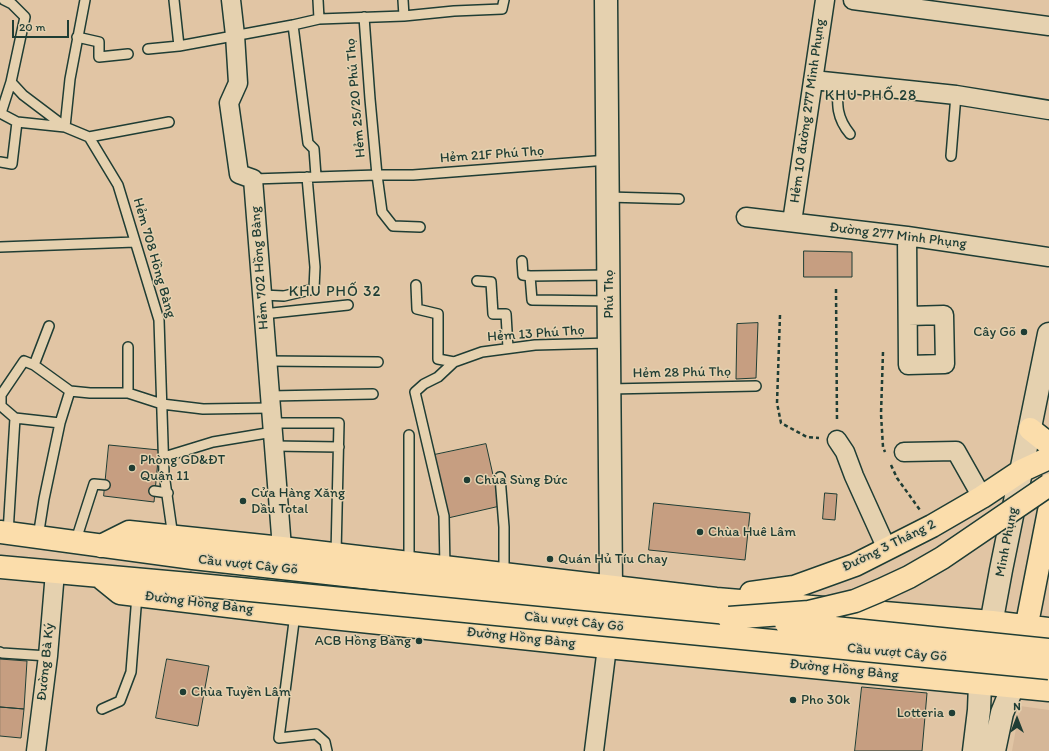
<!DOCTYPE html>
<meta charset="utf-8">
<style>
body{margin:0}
#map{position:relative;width:1049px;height:751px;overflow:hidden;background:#e1c5a4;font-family:Itim,sans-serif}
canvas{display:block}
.north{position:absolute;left:997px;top:699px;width:40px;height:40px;-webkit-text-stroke:3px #e5d1af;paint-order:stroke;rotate:0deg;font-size:11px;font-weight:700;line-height:16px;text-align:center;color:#1f3d34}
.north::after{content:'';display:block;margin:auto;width:14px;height:18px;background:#1f3d34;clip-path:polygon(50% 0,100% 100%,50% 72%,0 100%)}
.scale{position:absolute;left:12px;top:20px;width:57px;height:18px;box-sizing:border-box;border:2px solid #1f3d34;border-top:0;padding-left:5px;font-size:12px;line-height:14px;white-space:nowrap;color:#1f3d34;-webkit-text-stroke:3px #e5d1af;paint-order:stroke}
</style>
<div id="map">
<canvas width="1049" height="751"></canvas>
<div class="north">N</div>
<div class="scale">20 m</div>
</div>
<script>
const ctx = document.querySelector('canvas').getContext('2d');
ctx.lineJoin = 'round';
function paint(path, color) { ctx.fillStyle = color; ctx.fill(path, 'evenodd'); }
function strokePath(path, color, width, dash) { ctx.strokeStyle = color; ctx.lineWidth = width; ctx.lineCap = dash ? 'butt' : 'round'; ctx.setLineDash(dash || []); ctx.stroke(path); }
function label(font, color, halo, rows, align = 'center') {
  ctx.font = font + ' Itim,sans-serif'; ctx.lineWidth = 3; ctx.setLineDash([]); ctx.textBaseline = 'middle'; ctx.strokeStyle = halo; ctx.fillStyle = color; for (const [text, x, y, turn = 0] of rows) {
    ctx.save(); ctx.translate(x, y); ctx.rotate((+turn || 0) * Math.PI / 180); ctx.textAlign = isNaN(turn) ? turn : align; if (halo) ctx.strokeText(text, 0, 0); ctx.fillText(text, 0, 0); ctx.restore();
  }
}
const built = new Path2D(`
 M1020,706L1049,710V751H1012Z`);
const building = new Path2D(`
 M804,251L852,252V277H804Z
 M758,323L756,378L736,379L737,324Z
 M486,444L500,506L448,518L434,455Z
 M109,445L159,450L154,502L104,496Z
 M825,493L837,494L835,520L823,519Z
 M654,503L750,513L745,560L649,550Z
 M0,659L27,661L24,709L0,707Z
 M167,659L209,666L198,726L156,718Z
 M862,687L927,693L922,751H855Z
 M0,707L24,709L21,738L0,736Z`);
const path = new Path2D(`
 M836,289L837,422
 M780,315L777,403L781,423L807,437L819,438
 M883,352L881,414L883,447L885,452
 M891,465L897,478L920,510`);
const lane = new Path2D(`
 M174,0L179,46
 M318,0L319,19
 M403,0L404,16
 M364,17L370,99L377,175H413L608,160
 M293,25L319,19L404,16L454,11L502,9L504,0
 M77,37L99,42V57L128,54
 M148,49L179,46L293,25L308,143L314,149L316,176
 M11,82L23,95L64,126
 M838,83C837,104 836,117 850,134
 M0,113L17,122L65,127L89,137L118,185L159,320L164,474L173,537
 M1,113L11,82L25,17L12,4L4,0
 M65,127L70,79L85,0
 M89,137L169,122
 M951,156L956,95
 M0,162L12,164L17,122
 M253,179L377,175L382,212L393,226L420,227
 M608,197L679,199
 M0,247L135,242
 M522,261L523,275L530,276L532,300L609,301
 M530,276L608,275
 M477,281L491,282L493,314H506L508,348
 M416,285L417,309L438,314V359L454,362L482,352L535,345L609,343
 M262,295L284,296L314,289L315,267L307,177
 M263,314L348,305
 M128,347V393
 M267,361L378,362
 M34,365L49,326
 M609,389L756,386
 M70,391L34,365L24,361L1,395V406L15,418L60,423L70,391L90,393H128L162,404L203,409L271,408
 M270,396L373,394
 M272,423H339L336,554
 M274,446L339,447
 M164,457L213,442L273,432
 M500,477L504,527V575
 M154,491L168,493
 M8,533L15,418
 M38,537L44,499L60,423
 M75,543L94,484L105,485
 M409,563V435
 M445,568L444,516L415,392L424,384L438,377L454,362
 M295,614L279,738L316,734L325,742L327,751
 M0,652L2,653L48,656
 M102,709L120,701L131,672L137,595`);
const street = new Path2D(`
 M231,0L235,35L238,83L229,103L239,174L253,179L282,548
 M853,0L1049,26
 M813,80L956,95L1049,110
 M746,217L907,236L1049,257
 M792,222L825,0
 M907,236L908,365L945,364L944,315L908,316
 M837,440L845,452L854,476L887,549
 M904,452L956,451L982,497
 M36,751L48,656L55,572
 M594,751L607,647`);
const secondary = new Path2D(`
 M606,0L611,587
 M974,751L979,710L980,684L1001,570L1049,334
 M994,751L1002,713L1013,686`);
const primary = new Path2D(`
 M1030,429L1049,444
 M0,532L193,558L729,618
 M101,546L129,532L282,548L716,599L992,622L1049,629
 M0,567L189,584
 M99,576L120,593L295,614L607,647L1049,690
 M751,593L794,587L855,565L932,526L982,497L1021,471L1049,458
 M1024,639L1049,511`);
const primaryBridge = new Path2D(`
 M189,584L1049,668
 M729,618L809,612L855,601L881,590L909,577L942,558L1049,485
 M786,623L1049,650`);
const markers = [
 [1024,332,4,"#1f3d34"],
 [132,468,4,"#1f3d34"],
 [467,480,4,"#1f3d34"],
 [243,501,4,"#1f3d34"],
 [700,532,4,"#1f3d34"],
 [550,559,4,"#1f3d34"],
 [419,641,4,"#1f3d34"],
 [183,692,4,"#1f3d34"],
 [793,700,4,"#1f3d34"],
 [952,713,4,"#1f3d34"]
];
const streetNames = [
 ["Hẻm 25/20 Phú Thọ",356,98,-95],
 ["Hẻm 10 đường 277 Minh Phụng",808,111,-82],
 ["Hẻm 21F Phú Thọ",492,155,-4],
 ["Đường 277 Minh Phụng",898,236,7],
 ["Hẻm 708 Hồng Bàng",154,258,74],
 ["Hẻm 702 Hồng Bàng",260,268,-94],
 ["Phú Thọ",609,294,-90],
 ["Hẻm 13 Phú Thọ",536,334,-4],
 ["Hẻm 28 Phú Thọ",682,373,-1],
 ["Minh Phụng",1007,542,-79],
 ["Đường 3 Tháng 2",889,546,-26],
 ["Cầu vượt Cây Gõ",248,565,6],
 ["Đường Hồng Bàng",199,603,7],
 ["Cầu vượt Cây Gõ",574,622,6],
 ["Đường Hồng Bàng",521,638,6],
 ["Cầu vượt Cây Gõ",897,653,5],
 ["Đường Bà Ký",46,662,-84],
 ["Đường Hồng Bàng",844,670,6]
];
const poiNames = [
 ["Cây Gõ",1016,332,"right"],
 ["Phòng GD&ĐT",140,460],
 ["Quận 11",140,476],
 ["Chùa Sùng Đức",475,480],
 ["Cửa Hàng Xăng",251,493],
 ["Dầu Total",251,509],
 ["Chùa Huê Lâm",708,532],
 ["Quán Hủ Tíu Chay",558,559],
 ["ACB Hồng Bàng",411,641,"right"],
 ["Chùa Tuyền Lâm",191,692],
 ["Pho 30k",801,700],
 ["Lotteria",944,713,"right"]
];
const neighbourhoodNames = [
 ["KHU PHỐ 28",871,96],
 ["KHU PHỐ 32",335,292]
];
paint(built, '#d5b798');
paint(building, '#c69e81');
strokePath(building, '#1f3d34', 1);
strokePath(lane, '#1f3d34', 12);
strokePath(street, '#1f3d34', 21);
strokePath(secondary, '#1f3d34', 25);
strokePath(primary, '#1f3d34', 25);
strokePath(path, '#1f3d34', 2.5, [4, 3]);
strokePath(lane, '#e5d1af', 9);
strokePath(street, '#e5d1af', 18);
strokePath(secondary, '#e5d1af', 22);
strokePath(primary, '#fbddab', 22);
strokePath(primaryBridge, '#1f3d34', 25, []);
strokePath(primaryBridge, '#fbddab', 22);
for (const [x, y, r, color] of markers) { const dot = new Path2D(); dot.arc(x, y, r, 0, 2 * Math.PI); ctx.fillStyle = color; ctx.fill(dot); strokePath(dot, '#e5d1af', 1.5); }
label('14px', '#1f3d34', '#e5d1af', streetNames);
label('14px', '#1f3d34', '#e5d1af', poiNames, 'left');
ctx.letterSpacing = '1px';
label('15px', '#1f3d34', '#e5d1af', neighbourhoodNames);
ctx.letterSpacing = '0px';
</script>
